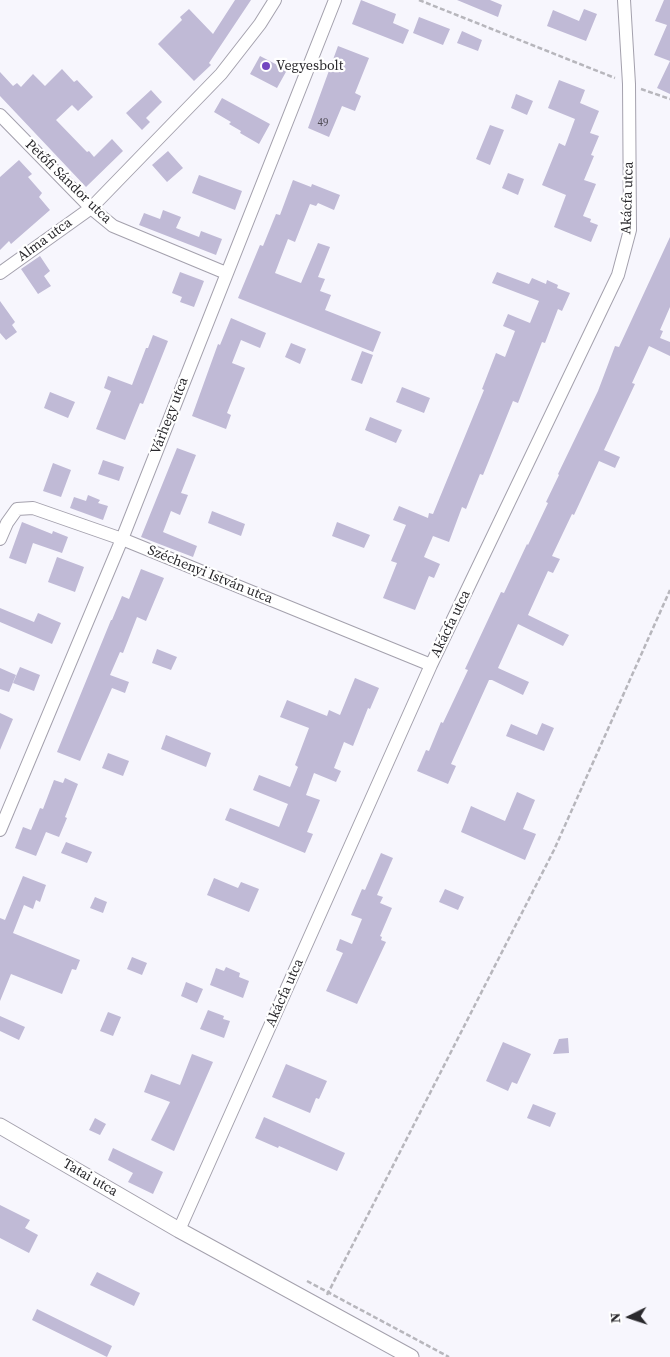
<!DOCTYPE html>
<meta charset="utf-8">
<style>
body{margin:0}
#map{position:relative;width:670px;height:1357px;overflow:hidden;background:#f7f6fd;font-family:"Source Serif 4",serif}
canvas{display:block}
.north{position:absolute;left:605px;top:1292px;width:50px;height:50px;-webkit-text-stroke:4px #fff;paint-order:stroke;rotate:266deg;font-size:14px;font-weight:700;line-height:20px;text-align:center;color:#2a292d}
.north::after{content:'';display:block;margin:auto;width:18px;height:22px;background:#2a292d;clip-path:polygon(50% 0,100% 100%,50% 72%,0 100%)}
</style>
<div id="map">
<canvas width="670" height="1357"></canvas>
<div class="north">N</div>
</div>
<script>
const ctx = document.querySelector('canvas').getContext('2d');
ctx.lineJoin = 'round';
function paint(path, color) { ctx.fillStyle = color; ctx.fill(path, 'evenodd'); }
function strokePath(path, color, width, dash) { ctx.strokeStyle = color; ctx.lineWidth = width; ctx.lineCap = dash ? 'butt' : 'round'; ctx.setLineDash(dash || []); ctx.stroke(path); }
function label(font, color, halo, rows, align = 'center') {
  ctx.font = font + ' "Source Serif 4",serif'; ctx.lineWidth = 4.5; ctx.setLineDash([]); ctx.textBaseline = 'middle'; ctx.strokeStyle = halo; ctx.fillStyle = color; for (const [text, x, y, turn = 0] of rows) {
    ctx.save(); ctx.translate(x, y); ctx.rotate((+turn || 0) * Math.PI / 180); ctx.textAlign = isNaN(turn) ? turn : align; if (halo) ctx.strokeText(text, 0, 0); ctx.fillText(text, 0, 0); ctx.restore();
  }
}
const building = new Path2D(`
 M235,0H251L209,63L211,65L194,81L158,44L182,20L180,17L189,9L213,34Z
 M361,0L396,14L393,23L409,30L403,44L352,24Z
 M457,0H490L502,5L498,17Z
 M664,0H670V94L657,88L670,61L654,55L667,25L655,21Z
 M584,9L597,14L586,41L547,26L553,10L579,21Z
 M419,17L450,29L443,45L413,33Z
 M462,31L482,40L478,51L457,43Z
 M338,46L369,58L355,93L361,96L355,111L342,106L329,137L308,128Z
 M260,56L287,70L277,88L250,74Z
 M62,69L74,82L77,80L93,97L78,111L72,105L56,120L87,152L89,151L94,157L112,139L123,151L86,187L0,96V72L13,86L17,83L21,87L33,74L45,86Z
 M559,80L585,90L580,103L599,111L590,133L599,136L591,155L594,156L584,180L596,184L583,216L591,219L590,222L598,225L591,242L554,227L566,195L542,185L559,143L565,146L575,119L548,108Z
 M151,90L162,102L146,118L150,122L142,130L126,113Z
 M516,94L533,101L527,115L511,108Z
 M222,98L270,124L259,144L240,133L241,131L229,124L231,122L214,112Z
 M490,125L504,130L490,165L476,159Z
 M168,151L183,168L167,182L152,165Z
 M19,160L32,174L28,177L42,193L39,197L50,210L11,244L9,241L0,250V177Z
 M508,173L524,179L518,195L502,188Z
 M199,175L242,191L235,210L192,193Z
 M293,180L311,187L312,184L340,195L334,210L318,203L316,206L310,204L295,242L288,239L275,273L301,283L318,243L330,247L318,277L325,279L320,291L331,295L325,310L381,332L373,352L238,298L260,245L263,246L276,214L280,215Z
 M163,210L181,217L176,228L199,237L201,231L222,239L216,255L139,225L144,213L160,219Z
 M670,237V307L660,330L663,331L660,338L670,342V356L649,346L632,383L635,384L604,450L620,457L615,468L599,461L574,515L572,514L552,556L560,559L553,573L548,571L528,615L569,635L563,646L518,624L498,668L529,682L523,695L492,680H489L451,764L456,766L448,784L417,771L426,750L429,751L441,722L443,723L468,670L465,669L501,592L504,593L527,544L528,545L548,503L546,502L559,475L558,474L598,391L615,346L619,347Z
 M40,256L50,271L44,276L51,286L38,294L21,269Z
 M180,272L204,281L194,307L180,302L182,297L172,293Z
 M497,272L529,284L532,278L546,284L547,280L558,285L557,288L570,293L562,311L558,309L545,343L542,342L518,403L513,401L483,475L480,474L466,509L462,507L449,542L433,536L424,557L440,564L434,578L429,576L415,610L383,598L397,563L391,561L406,525L393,520L399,506L428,518L429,513L433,514L484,390L482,389L496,353L505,357L515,331L503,326L508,314L530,323L539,301L492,283Z
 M0,301L15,322L12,325L17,332L6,340L0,333Z
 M231,318L266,333L260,348L241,340L232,363L245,368L227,413L231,415L226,429L192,416L218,344L220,345Z
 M153,335L168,341L143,404L140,403L125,440L96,429L111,391L104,388L108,376L132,385L146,348H148Z
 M291,343L306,349L300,364L285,357Z
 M362,351L373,355L362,384L351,380Z
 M402,387L430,398L424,413L396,402Z
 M50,392L75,402L68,418L44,408Z
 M370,417L402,430L396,443L365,430Z
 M177,448L196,455L181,493L188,495L180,515L171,511L163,532L197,546L193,557L141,537Z
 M103,460L124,467L119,481L98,474Z
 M53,463L71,470L61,497L43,491Z
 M88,495L100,500L98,503L108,506L103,520L70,508L74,497L86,501Z
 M212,511L245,524L241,536L208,523Z
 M22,522L52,534L53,531L68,537L62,553L33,543L26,564L9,558Z
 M337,522L370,535L364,548L332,536Z
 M57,557L84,567L75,592L48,582Z
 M141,569L164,578L146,621L137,617L123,653L120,652L110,675L129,682L125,693L112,688L80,761L57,752L111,620H112L122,596L129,599Z
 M0,608L34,622L38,613L61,623L52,644L0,622Z
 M157,649L177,657L171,670L152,663Z
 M20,667L40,675L34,691L13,683Z
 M0,668L16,675L9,692L0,689Z
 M355,678L379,688L370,709L368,708L353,746L344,742L334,768L341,771L336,782L314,773L306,795L320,800L307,832L313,834L305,853L225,820L230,808L279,827L288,804L253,790L259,775L290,787L298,767L295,765L309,728L280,717L287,700L327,716L329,710L340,715Z
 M0,713L13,719L0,750Z
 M542,723L554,728L544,751L506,736L511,724L537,735Z
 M166,735L211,753L206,767L161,749Z
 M108,753L129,761L123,776L102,768Z
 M65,778L78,784L65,817L67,818L59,837L46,832L36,856L15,848L23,827L31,830L40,808L43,809L54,780L63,783Z
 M517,792L535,800L523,829L536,834L525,860L461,832L471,806L505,821Z
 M66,842L92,852L87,863L61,853Z
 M381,853L393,858L377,895L383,897L380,903L392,908L380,936L382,937L381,940L386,942L357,1004L326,991L343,953L336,950L340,939L352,944L362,919L351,915L362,889L365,890Z
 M23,876L46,885L40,902L36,900L33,909L24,905L13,933L80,960L76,970L72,969L62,994L11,974L0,1001V918L5,920Z
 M214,878L238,888L241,882L259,889L249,912L207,895Z
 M445,889L464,897L458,910L439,902Z
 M95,897L107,902L103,913L90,908Z
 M132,957L147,963L142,975L127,969Z
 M226,967L240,973L239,977L249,981L243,998L210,985L216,968L224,971Z
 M186,982L203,989L197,1003L181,996Z
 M208,1010L224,1016L223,1019L230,1021L224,1038L200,1029Z
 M108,1012L121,1017L113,1036L100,1031Z
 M0,1016L25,1027L19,1040L0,1031Z
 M568,1038L569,1053L553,1054L559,1039Z
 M503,1042L531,1054L517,1084L512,1082L508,1091L486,1081Z
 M192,1054L213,1062L174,1151L151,1140L170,1102L144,1092L151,1074L180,1085Z
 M286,1064L327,1081L319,1099L316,1098L310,1113L272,1097Z
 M533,1104L556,1113L550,1127L527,1118Z
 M264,1117L345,1153L337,1171L279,1146L278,1148L255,1138Z
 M95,1118L106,1124L100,1135L89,1130Z
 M113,1148L163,1172L153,1194L128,1182L133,1173L108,1160Z
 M0,1205L30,1220L25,1228L38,1235L29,1253L0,1238Z
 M97,1272L140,1293L134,1306L90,1285Z
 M37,1309L112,1346L107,1357L32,1320Z`);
const path = new Path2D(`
 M419,0L615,78
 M641,89L670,99
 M307,1281L449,1357
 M327,1295L554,850L670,590`);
const minor = new Path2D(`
 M0,115L91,208L113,226L226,273
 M0,273L91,208L221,74L260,24L275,0
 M0,539L7,523L17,509L33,508L122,539L431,665
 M0,830L122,539L335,0
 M179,1230L431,665L618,275L630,230L629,84L624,0`);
const tertiary = new Path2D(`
 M0,1126L179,1230L411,1357`);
const markers = [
 [266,66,5,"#7347c0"]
];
const numberNames = [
 ["49",323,123]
];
const poiNames = [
 ["Vegyesbolt",276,66]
];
const streetNames = [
 ["Petőfi Sándor utca",68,182,44],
 ["Akácfa utca",628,198,-88],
 ["Alma utca",45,240,-36],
 ["Várhegy utca",170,416,-69],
 ["Széchenyi István utca",210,575,22],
 ["Akácfa utca",451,624,-64],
 ["Akácfa utca",285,993,-66],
 ["Tatai utca",90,1178,30]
];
paint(building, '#c0bad6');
strokePath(minor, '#a4a1ad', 14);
strokePath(tertiary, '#a4a1ad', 17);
strokePath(path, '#b7b6bc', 2.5, [5, 2.5]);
strokePath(minor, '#fff', 12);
strokePath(tertiary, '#fff', 15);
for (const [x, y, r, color] of markers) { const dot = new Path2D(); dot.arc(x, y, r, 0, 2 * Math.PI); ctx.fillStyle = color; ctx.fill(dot); strokePath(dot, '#fff', 2); }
label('11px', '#504d57', null, numberNames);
label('14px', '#2a292d', '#fff', poiNames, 'left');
label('14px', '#2a292d', '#fff', streetNames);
</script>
